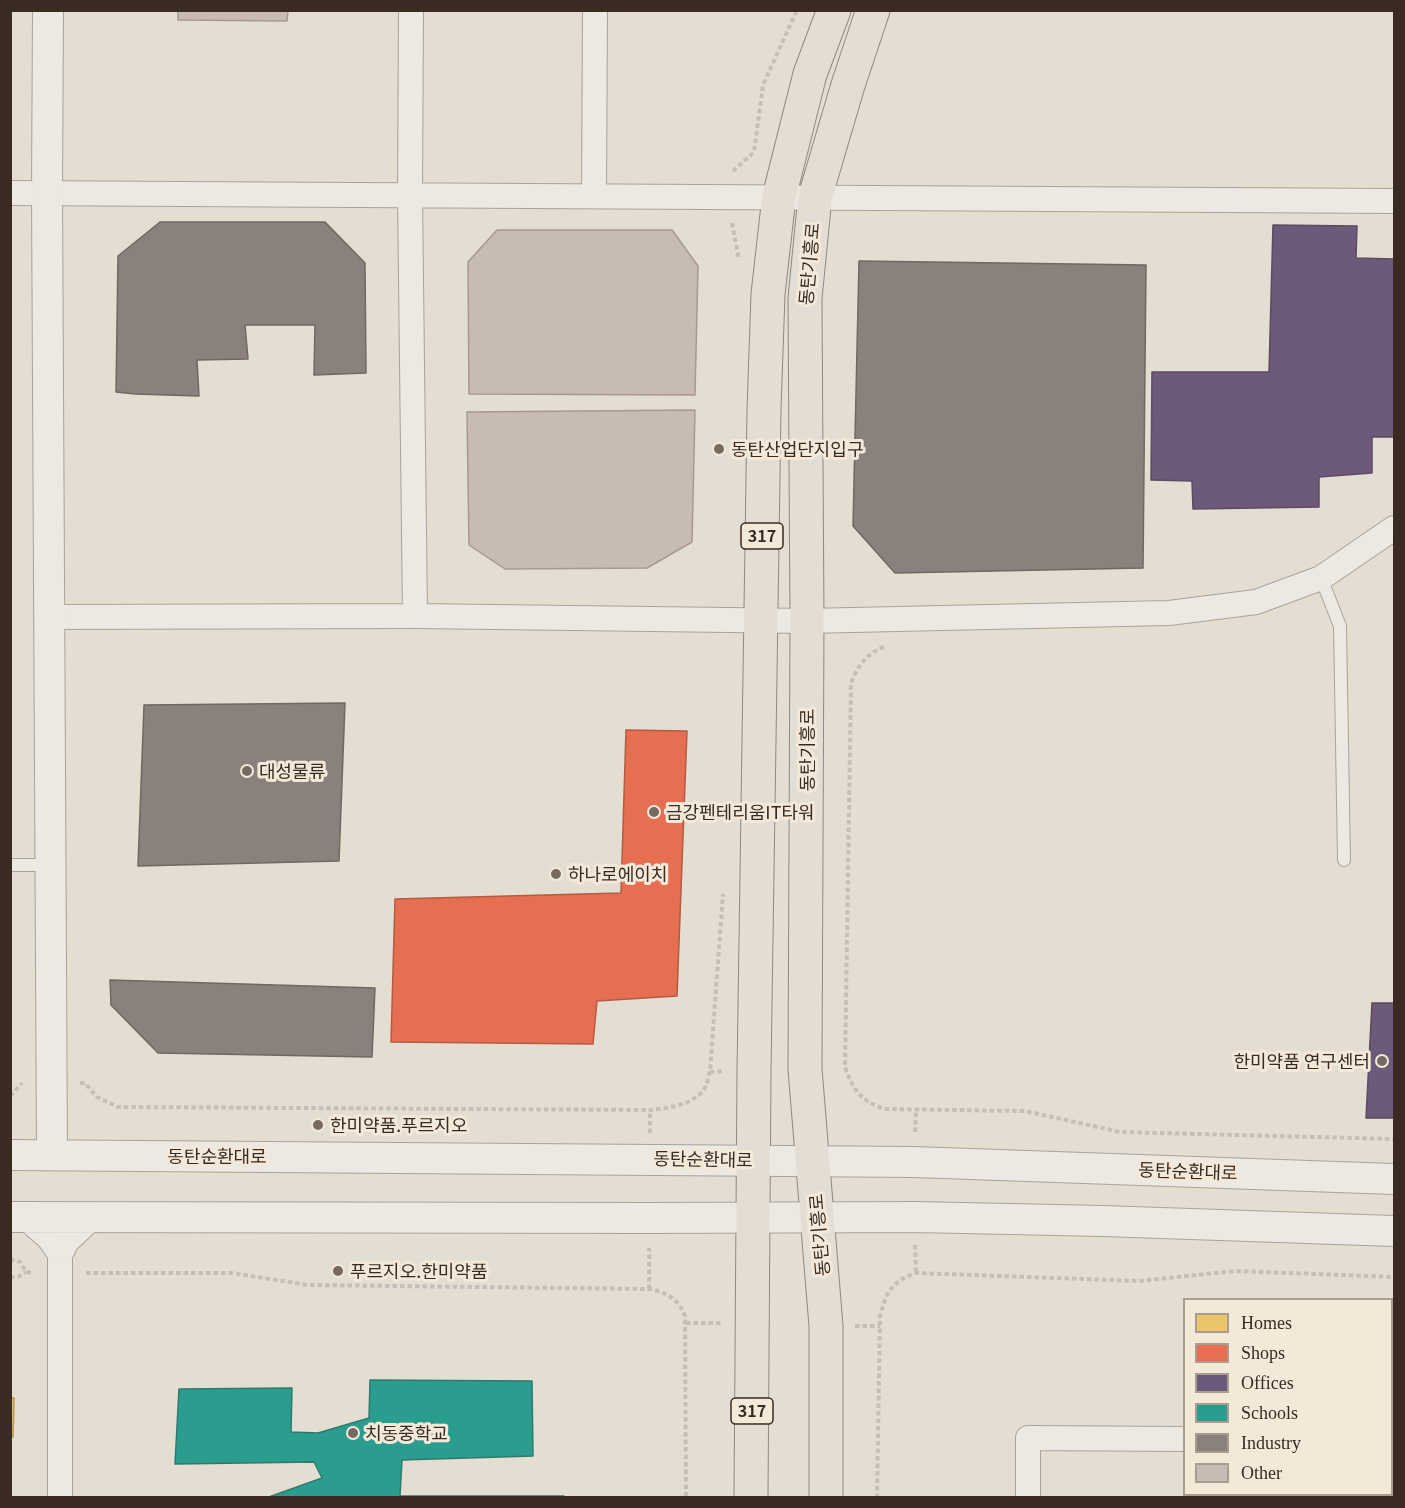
<!DOCTYPE html>
<meta charset="utf-8">
<style>
body{margin:0}
#map{position:relative;width:1405px;height:1508px;overflow:hidden;background:#e4ddd2;font-family:Georgia,serif}
canvas{display:block}
.frame{position:absolute;inset:0;border:12px solid #392b22;pointer-events:none}
.legend{position:absolute;left:1183px;top:1298px;width:210px;height:198px;box-sizing:border-box;background:#f4e9d9;border:2px solid #a99d90;margin:0;padding:8px 10px;list-style:none;font-size:18px;color:#392b22}
.legend li{display:flex;align-items:center;gap:12px;height:30px}
.legend b{width:30px;border:2px solid #a99d90}
</style>
<div id="map">
<canvas width="1405" height="1508"></canvas>
<div class="frame"></div>
<ul class="legend">
<li><b style="height:16px;background:#e9c46a"></b>Homes</li>
<li><b style="height:16px;background:#e76f51"></b>Shops</li>
<li><b style="height:16px;background:#6d597a"></b>Offices</li>
<li><b style="height:16px;background:#2a9d8f"></b>Schools</li>
<li><b style="height:16px;background:#8a817c"></b>Industry</li>
<li><b style="height:16px;background:#c8bbb2"></b>Other</li>
</ul>
</div>
<script>
const ctx = document.querySelector('canvas').getContext('2d');
ctx.lineJoin = 'round';
function paint(path, color) { ctx.fillStyle = color; ctx.fill(path, 'evenodd'); }
function strokePath(path, color, width, dash) { ctx.strokeStyle = color; ctx.lineWidth = width; ctx.lineCap = dash ? 'butt' : 'round'; ctx.setLineDash(dash || []); ctx.stroke(path); }
function label(font, color, halo, rows, align = 'center') {
  ctx.font = font + ' Georgia,"Noto Sans KR",serif'; ctx.lineWidth = 6; ctx.setLineDash([]); ctx.textBaseline = 'middle'; ctx.strokeStyle = halo; ctx.fillStyle = color; for (const [text, x, y, turn = 0] of rows) {
    ctx.save(); ctx.translate(x, y); ctx.rotate((+turn || 0) * Math.PI / 180); ctx.textAlign = isNaN(turn) ? turn : align; if (halo) ctx.strokeText(text, 0, 0); ctx.fillText(text, 0, 0); ctx.restore();
  }
}
const homes = new Path2D(`
 M10,1398H14L13,1437H10Z`);
const shops = new Path2D(`
 M626,730L687,731L677,996L597,1001L593,1044L391,1042L395,899L621,893Z`);
const offices = new Path2D(`
 M1273,225L1357,226L1356,258L1394,259V437H1372V473L1319,477V507L1193,509L1192,481L1151,480L1152,372H1269Z
 M1372,1003H1394V1118H1366Z`);
const schools = new Path2D(`
 M370,1380L532,1381L533,1456L402,1460L400,1496H564V1498H266L322,1478L314,1462L175,1464L179,1389L292,1388L291,1432L318,1433L369,1418Z`);
const industry = new Path2D(`
 M160,222H325L365,263L366,373L314,375L315,325H245L248,359L197,360L199,396L135,394L116,392L118,256Z
 M859,261L1146,265L1143,568L895,573L853,526Z
 M345,703L339,861L138,866L144,705Z
 M110,980L375,988L372,1057L158,1053L111,1005Z`);
const building = new Path2D(`
 M178,10H288L287,21L178,20Z
 M497,230H672L698,266L695,395L469,394L468,262Z
 M695,410L692,542L647,568L505,569L469,545L467,412Z`);
const path = new Path2D(`
 M733,171L754,152L763,85L797,10
 M732,223L739,260
 M884,647C867,653 856,668 851,684L845,1067C854,1091 860,1100 884,1109L1025,1111L1120,1132L1394,1139
 M710,1072L725,1071
 M80,1083H85L97,1097L118,1107L650,1110C668,1108 696,1105 706,1086C708,1082 708,1076 710,1072L723,894
 M10,1096L22,1083
 M915,1132L916,1109
 M650,1133V1110
 M915,1245L916,1273
 M10,1259L20,1262L26,1272L33,1273
 M86,1273H232L308,1285L649,1289C666,1292 679,1299 685,1316L686,1498
 M10,1277H18L26,1272
 M649,1289V1248
 M686,1323H721
 M855,1326H880
 M877,1498L880,1317C886,1292 891,1282 916,1273L1139,1281L1235,1271L1394,1277`);
const service = new Path2D(`
 M1321,578L1340,626L1344,860
 M10,865H50`);
const minor = new Path2D(`
 M411,10L410,195L415,616
 M10,193L1394,201
 M594,196L595,10
 M49,617L415,616L807,621L1169,613L1256,602L1321,578L1394,528
 M60,1249V1498
 M1392,1440H1394
 M1028,1498V1438L1184,1439`);
const tertiary = new Path2D(`
 M48,10L47,192L52,1155
 M10,1155L914,1162L1394,1179
 M10,1217L650,1218L915,1217L1103,1221L1394,1231
 M29,1217L51,1236L60,1249L64,1240L89,1217`);
const primary = new Path2D(`
 M751,1498L754,1071L764,410L768,294L779,197L810,74L834,10
 M826,1498V1326L805,1069L807,621L805,298L815,197L848,85L873,10`);
const markers = [
 [719,449,6,"#756960"],
 [247,771,6,"#756960"],
 [654,812,6,"#756960"],
 [556,874,6,"#756960"],
 [1382,1061,6,"#756960"],
 [318,1125,6,"#756960"],
 [338,1271,6,"#756960"],
 [353,1433,6,"#756960"]
];
const shields = [
 [762,536,42],
 [752,1411,42]
];
const shieldNames = [
 ["317",762,536],
 ["317",752,1411]
];
const streetNames = [
 ["동탄기흥로",809,264,-85],
 ["동탄기흥로",807,750,-90],
 ["동탄순환대로",217,1156],
 ["동탄순환대로",703,1159,1],
 ["동탄순환대로",1188,1171,2],
 ["동탄기흥로",819,1235,-95]
];
const poiNames = [
 ["동탄산업단지입구",731,449],
 ["대성물류",259,771],
 ["금강펜테리움IT타워",666,812],
 ["하나로에이치",568,874],
 ["한미약품 연구센터",1370,1061,"right"],
 ["한미약품.푸르지오",330,1125],
 ["푸르지오.한미약품",350,1271],
 ["치동중학교",365,1433]
];
paint(homes, '#e9c46a');
strokePath(homes, '#b49654', 1.5);
paint(shops, '#e76f51');
strokePath(shops, '#b35b43', 1.5);
paint(offices, '#6d597a');
strokePath(offices, '#5d4b60', 1.5);
paint(schools, '#2a9d8f');
strokePath(schools, '#2e7b6e', 1.5);
paint(industry, '#8a817c');
strokePath(industry, '#726761', 1.5);
paint(building, '#c8bbb2');
strokePath(building, '#a59991', 1.5);
strokePath(service, '#aaa29a', 14);
strokePath(minor, '#aaa29a', 26);
strokePath(tertiary, '#aaa29a', 32);
strokePath(primary, '#908881', 35);
strokePath(path, '#c5bfb8', 4, [4.5, 3]);
strokePath(service, '#ece8e2', 12);
strokePath(minor, '#ece8e2', 24);
strokePath(tertiary, '#ece8e2', 30);
strokePath(primary, '#e4ddd4', 33);
for (const [x, y, r, color] of markers) { const dot = new Path2D(); dot.arc(x, y, r, 0, 2 * Math.PI); ctx.fillStyle = color; ctx.fill(dot); strokePath(dot, '#f4e9d9', 2); }
for (const [x, y, w] of shields) { const box = new Path2D(); box.roundRect(x - w / 2, y - 13, w, 26, 4.5); ctx.fillStyle = '#f4e9d9'; ctx.fill(box); strokePath(box, '#392b22', 1.5); }
label('bold 16px', '#392b22', null, shieldNames);
label('18px', '#392b22', '#f4e9d9', streetNames);
label('18px', '#392b22', '#f4e9d9', poiNames, 'left');
</script>
